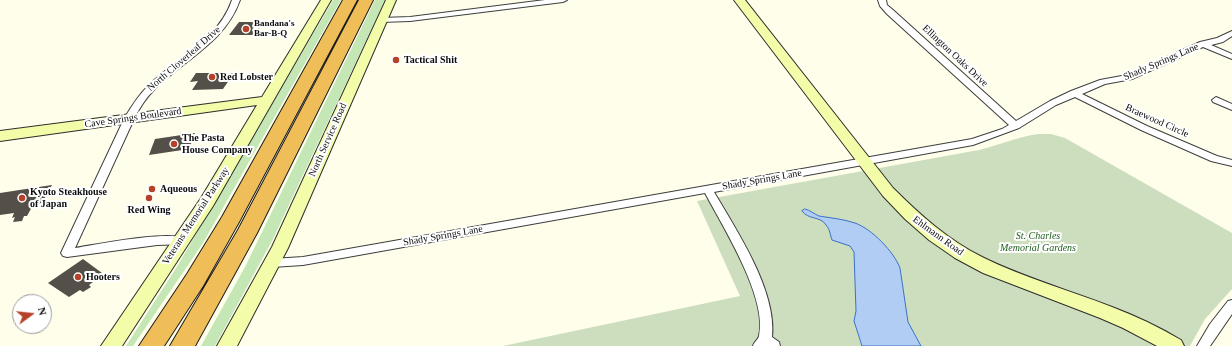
<!DOCTYPE html>
<style>
body{margin:0}
#map{position:relative;width:1232px;height:346px;overflow:hidden;background:#fefeeb;font-family:"Times New Roman",serif}
canvas{display:block}
.north{position:absolute;left:12px;top:294px;width:40px;height:40px;box-sizing:border-box;background:#fff;border:1px solid #9d9d9d;border-radius:50%;rotate:75deg;font-size:11px;font-weight:700;line-height:16px;text-align:center;color:#0b0b0b}
.north::after{content:'';display:block;margin:auto;width:14px;height:18px;background:#b64129;clip-path:polygon(50% 0,100% 100%,50% 72%,0 100%)}
</style>
<div id="map">
<canvas width="1232" height="346"></canvas>
<div class="north">N</div>
</div>
<script>
const ctx = document.querySelector('canvas').getContext('2d');
ctx.lineJoin = 'round';
function paint(path, color) { ctx.fillStyle = color; ctx.fill(path, 'evenodd'); }
function strokePath(path, color, width, dash) { ctx.strokeStyle = color; ctx.lineWidth = width; ctx.lineCap = dash ? 'butt' : 'round'; ctx.setLineDash(dash || []); ctx.stroke(path); }
function label(font, color, halo, rows, align = 'center') {
  ctx.font = font + ' "Times New Roman",serif'; ctx.lineWidth = 4; ctx.setLineDash([]); ctx.textBaseline = 'middle'; ctx.strokeStyle = halo; ctx.fillStyle = color; for (const [text, x, y, turn = 0] of rows) {
    ctx.save(); ctx.translate(x, y); ctx.rotate((+turn || 0) * Math.PI / 180); ctx.textAlign = isNaN(turn) ? turn : align; if (halo) ctx.strokeText(text, 0, 0); ctx.fillText(text, 0, 0); ctx.restore();
  }
}
const green = new Path2D(`
 M333,0H341L203,243L133,346H126L178,265Z
 M375,0H385L273,239L215,346H201L245,267Z`);
const cemetery = new Path2D(`
 M1038,134H1051L1065,138L1232,233V289L1205,319L1190,346H503L740,296L697,201L979,150C999,145 1018,137 1038,134Z`);
const water = new Path2D(`
 M805,209C810,210 814,214 819,216C831,218 843,219 855,223C872,229 894,252 900,268L908,322L921,346H862L854,321L856,311L854,252L850,246L832,240C830,235 830,229 826,225C821,216 808,220 802,211Z`);
const building = new Path2D(`
 M239,22H264L254,35H229Z
 M196,73H234L223,89L192,90L198,81L190,82Z
 M195,133L189,149L149,155L155,139Z
 M52,185L42,203L33,205L27,216H24L22,221L13,222L15,217L12,218L14,213L0,215V193Z
 M83,259L102,273L100,274L102,275L89,285L91,287L83,292L80,290L69,297L48,283Z`);
const street = new Path2D(`
 M232,0H240C225,43 183,60 153,91C145,99 139,109 134,119L75,248C100,244 163,231 185,238L187,241L185,244L157,245L67,257L63,256L61,253L124,119C131,107 138,96 148,86C177,57 218,41 232,0Z
 M545,0H567L563,2L410,21L381,22L377,20L381,18L410,17Z
 M878,0H886L887,5L893,10L1016,121L1050,101L1071,91L1100,80L1127,75L1200,42L1217,38L1232,31V36L1223,42L1211,45L1232,54V59L1203,47L1132,79L1105,84L1082,94L1147,126L1217,156L1232,160V166L1211,161L1141,130L1075,97L1056,105L1019,128L973,145L714,192C737,231 777,291 772,337L779,342L780,346H753C754,342 758,340 759,336C768,298 723,227 705,193L303,265L272,267L268,266L266,263L268,260L272,259L303,257L972,139L1002,129L1009,125L887,14L880,6Z
 M1216,97L1232,104V110L1213,102L1212,100Z
 M1232,300V314L1210,346H1197L1210,324L1228,301Z`);
const secondary = new Path2D(`
 M321,0H331L213,206L122,346H101L201,198L257,105L0,141V131L262,97Z
 M386,0H396L288,248L237,346H217L272,247Z
 M734,0H745L893,188C920,215 948,240 982,257C1024,278 1069,290 1112,307C1136,316 1159,327 1181,340L1184,346H1157L1123,328L1100,318L983,273L955,258L929,240L905,219L883,196Z`);
const highway = new Path2D(`
 M343,0H357L239,222L203,286L164,346H139L187,274L222,217Z
 M359,0H373L257,233L195,346H170L238,230Z`);
const markers = [
 [246,29,4,"#b64129"],
 [396,60,4,"#b64129"],
 [212,77,4,"#b64129"],
 [174,144,4,"#b64129"],
 [152,189,4,"#b64129"],
 [22,198,4,"#b64129"],
 [149,198,4,"#b64129"],
 [78,277,4,"#b64129"]
];
const farPoinames = [
 ["Bandana's",254,24],
 ["Bar-B-Q",254,34]
];
const streetNames = [
 ["Ellington Oaks Drive",955,56,43],
 ["North Cloverleaf Drive",184,59,-41],
 ["Shady Springs Lane",1161,62,-23],
 ["Cave Springs Boulevard",133,118,-8],
 ["Braewood Circle",1157,121,24],
 ["North Service Road",328,140,-66],
 ["Shady Springs Lane",762,180,-10],
 ["Veterans Memorial Parkway",196,216,-57],
 ["Shady Springs Lane",443,236,-10],
 ["Ehlmann Road",938,236,36]
];
const poiNames = [
 ["Tactical Shit",404,60],
 ["Red Lobster",220,77],
 ["The Pasta",182,138],
 ["House Company",182,150],
 ["Aqueous",160,189],
 ["Kyoto Steakhouse",30,192],
 ["of Japan",30,204],
 ["Red Wing",149,210,"center"],
 ["Hooters",86,277]
];
const parkNames = [
 ["St. Charles",1038,236],
 ["Memorial Gardens",1038,248]
];
paint(green, '#c5e7b6');
paint(cemetery, '#cddebe');
paint(water, '#b2cdf3');
strokePath(water, '#3b71c8', 1);
paint(building, '#544f48');
strokePath(street, '#3e3e3e', 2);
strokePath(secondary, '#2d2d2d', 2);
strokePath(highway, '#1c1c1c', 2);
paint(street, '#fff');
paint(secondary, '#f3fca8');
paint(highway, '#efbe58');
for (const [x, y, r, color] of markers) { const dot = new Path2D(); dot.arc(x, y, r, 0, 2 * Math.PI); ctx.fillStyle = color; ctx.fill(dot); strokePath(dot, '#fff', 1.5); }
label('bold 9px', '#0b0b0b', '#fff', farPoinames, 'left');
label('10px', '#0b0b0b', '#fff', streetNames);
label('bold 10px', '#0b0b0b', '#fff', poiNames, 'left');
label('italic 10px', '#1f601f', '#fff', parkNames);
</script>
